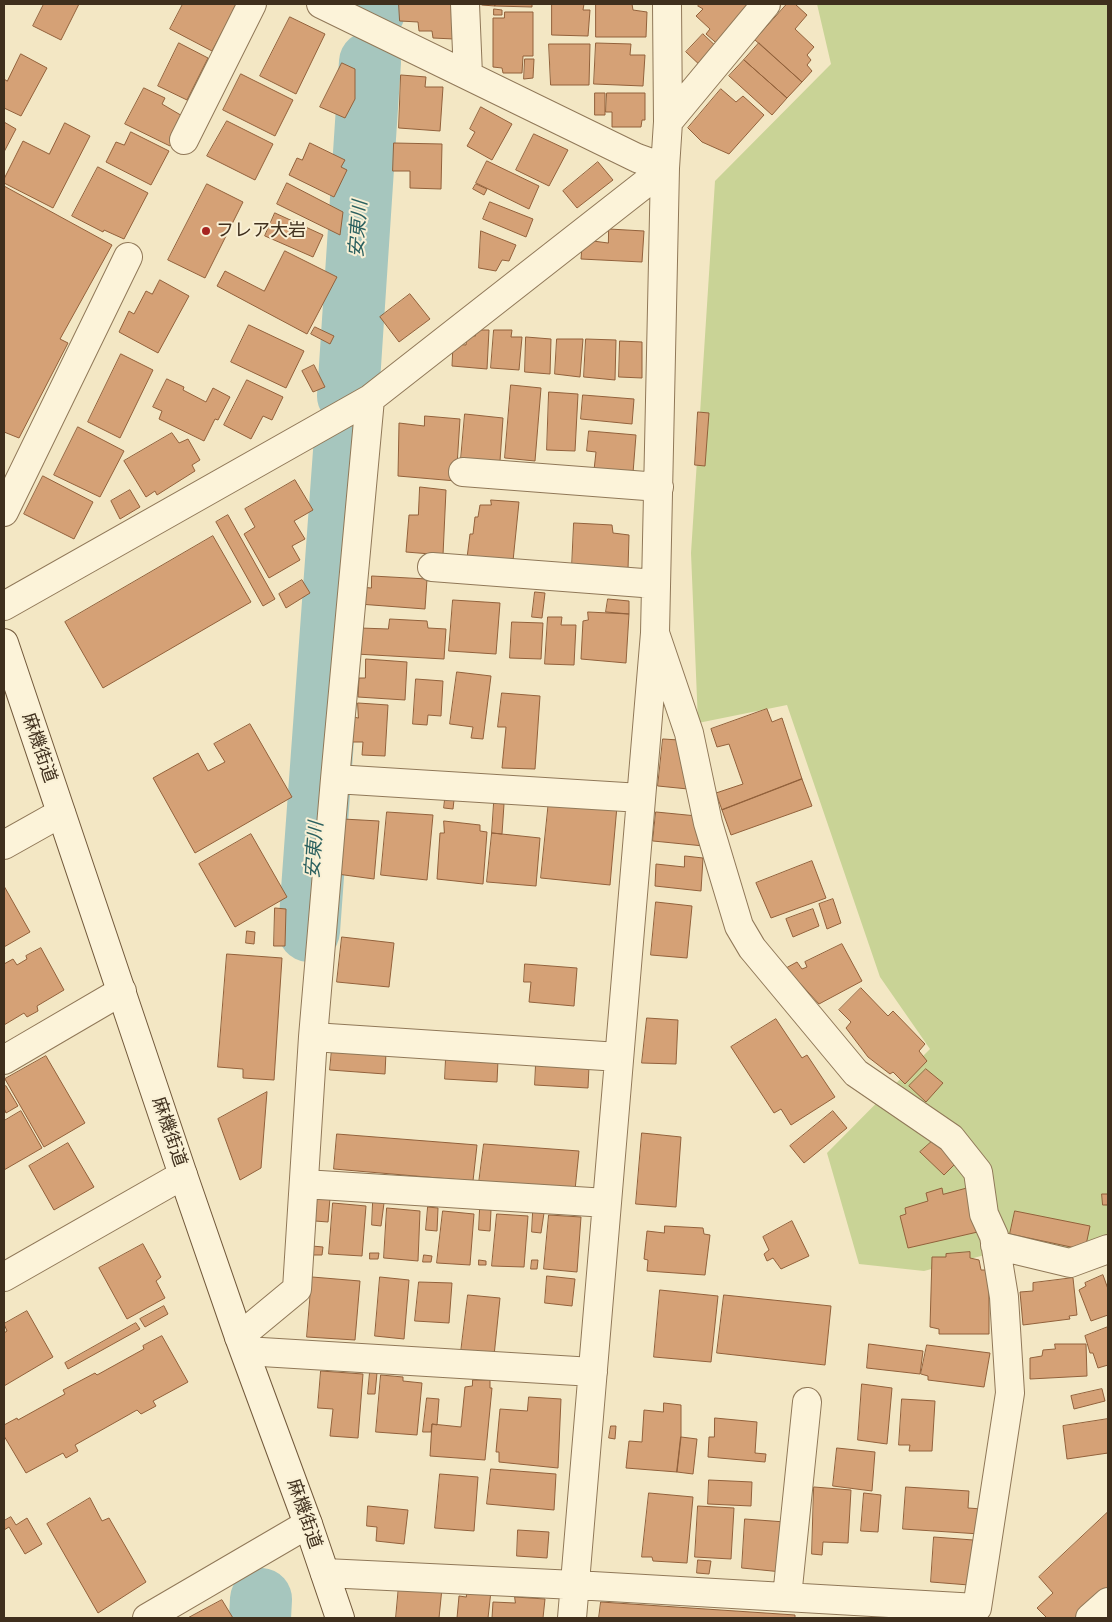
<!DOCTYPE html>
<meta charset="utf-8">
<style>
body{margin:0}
#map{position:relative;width:1112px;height:1622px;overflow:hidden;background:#f3e7c4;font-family:Bitter,serif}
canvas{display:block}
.frame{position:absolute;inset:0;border:5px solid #3f2f1d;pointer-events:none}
</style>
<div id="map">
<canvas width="1112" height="1622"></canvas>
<div class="frame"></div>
</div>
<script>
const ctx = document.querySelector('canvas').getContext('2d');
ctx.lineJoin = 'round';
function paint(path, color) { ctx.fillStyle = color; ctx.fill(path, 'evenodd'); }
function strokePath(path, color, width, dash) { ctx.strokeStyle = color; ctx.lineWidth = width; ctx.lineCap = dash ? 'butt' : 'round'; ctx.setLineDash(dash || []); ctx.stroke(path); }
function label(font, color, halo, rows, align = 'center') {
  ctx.font = font + ' Bitter,"Noto Sans JP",serif'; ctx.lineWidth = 4; ctx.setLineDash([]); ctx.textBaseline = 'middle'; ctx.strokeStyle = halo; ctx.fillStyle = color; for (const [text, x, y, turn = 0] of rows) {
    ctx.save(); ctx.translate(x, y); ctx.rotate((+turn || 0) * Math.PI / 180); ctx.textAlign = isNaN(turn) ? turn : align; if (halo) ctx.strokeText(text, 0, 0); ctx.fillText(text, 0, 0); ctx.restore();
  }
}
const green = new Path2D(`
 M817,4H1108V1265L1019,1246L924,1271L859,1264L827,1153L930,1049L880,977L787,705L698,723L691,553L715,181L831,64Z`);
const river = new Path2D(`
 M374,12V4
 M348,396L370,62
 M309,931L345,438
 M260,1618L261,1599`);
const building = new Path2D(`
 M44,4H79L61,40L33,26Z
 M183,4H237L212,51L170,29Z
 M399,4H454V39L433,38L432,31H419L418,22L400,21Z
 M482,4H495V6L482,5Z
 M495,4H532V7L495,6Z
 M552,4H584L583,10H590L588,36L552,35Z
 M596,4H632L633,10L647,12L646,37H596Z
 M700,4H755L722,48L706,34L710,29L696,16L703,9L698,6Z
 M787,4H795L807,15L795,29L814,47L807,55L811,60L807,65L812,71L802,82L755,40Z
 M494,9L502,10V15H494Z
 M505,12H533V56H523L522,73H503L502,68L493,67V18H504Z
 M290,17L325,34L296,94L260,76Z
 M703,34L721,51L704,69L686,52Z
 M179,43L208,58L187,100L158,86Z
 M596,43L631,44L630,55H645L643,86L594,84Z
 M759,43L802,82L787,98L744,60Z
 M549,44H590L589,85H551Z
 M21,54L47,68L21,116L4,108V79L7,81Z
 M525,59H534L533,78L524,79Z
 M744,60L787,98L772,115L729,76Z
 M342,63L355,69V99L345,118L320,107Z
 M241,74L293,100L275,136L223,110Z
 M401,75L426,77L425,87H443L440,131L399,128Z
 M144,88L165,98L162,104L184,117L170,146L125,124Z
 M721,89L736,102L743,96L764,115L729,154L702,142L688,128Z
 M595,93H605V115H595Z
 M607,93H645V120H642L641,127H612V112H606Z
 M481,107L512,124L492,160L467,146L475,132L470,129Z
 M227,121L273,144L255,180L207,156Z
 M4,122L16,129L4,152Z
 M65,123L90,136L53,208L4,183V179L23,141L49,154Z
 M131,132L169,151L151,185L106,162L116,142L124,145Z
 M534,134L568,150L549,186L516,170Z
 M310,143L345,160L341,167L347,170L334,197L289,175L297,158L302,160Z
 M394,143L442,144L441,189L410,188V171H393Z
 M487,161L539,186L529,209L476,183Z
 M598,162L613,180L577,208L563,191Z
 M98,167L148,193L124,239L104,230L103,232L72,216Z
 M287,183L343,212L340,235L277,204Z
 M207,184L243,202L205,278L168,260Z
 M476,184L487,189L484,195L473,189Z
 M4,186L112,245L60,339L68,343L19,438L4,432Z
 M490,202L533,219L526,237L483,219Z
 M275,213L323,235L313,257L265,236Z
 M609,229L644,231L642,262L581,259L582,246L593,241L608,243Z
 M481,231L516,245L509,261L502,260L496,271L479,268Z
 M285,251L337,277L307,334L217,286L225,271L264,291Z
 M160,280L189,296L158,353L119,332L129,311L134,314L146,291L152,294Z
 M410,294L430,319L399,342L380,317Z
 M249,325L304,351L286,388L231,362Z
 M315,327L334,336L330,344L311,334Z
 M476,330H489L487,369L452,366L453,344L466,345L467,335L475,336Z
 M494,330H512L511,337H522L519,370L491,368Z
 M526,337L551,339L550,374L525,372Z
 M557,339H583L580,377L555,374Z
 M586,339L616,340L615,380L584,377Z
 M620,341L642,342V378L619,377Z
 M121,354L153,370L120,438L88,422Z
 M314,365L325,387L313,392L302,371Z
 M167,379L184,387L183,390L206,402L213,388L230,397L218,420L215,419L204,441L159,419L162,411L153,407Z
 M247,380L283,397L272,420L263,416L251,439L224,425Z
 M511,385L541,388L535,461L505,458Z
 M549,392L578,394L575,451L547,450Z
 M583,395L634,399L632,424L581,419Z
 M698,412L709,413L705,466L695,465Z
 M465,414L503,418L500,461L461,459Z
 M425,416L460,419L456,481L398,476L399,423L424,426Z
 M78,427L124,451L100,497L54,475Z
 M589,431L636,435L633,473L594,470L596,452L587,451Z
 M172,433L179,443L188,439L200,460L192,465L195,471L157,495L155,491L146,497L124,461Z
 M43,476L93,502L74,539L24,514Z
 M295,480L313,510L294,521L305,539L292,546L300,560L269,578L244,534L255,527L245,509Z
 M420,487L446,490L443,555L406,552L409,515H418Z
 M130,490L140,507L120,519L111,501Z
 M491,500L519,502L513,561L467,558L470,534H473L475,517H478L480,505H491Z
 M228,515L275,599L263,606L216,522Z
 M574,523L612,525L613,533L629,535L628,570L572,567Z
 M213,536L251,602L103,688L65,622Z
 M372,576L427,579L425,609L359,604L360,587L371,588Z
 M302,580L310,593L286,608L279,594Z
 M535,592L545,593L542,618L532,617Z
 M608,599L629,601V614L606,612Z
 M453,600L500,603L496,654L449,651Z
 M588,612L629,614L626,663L581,659L583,621L588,620Z
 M548,617H562L561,625H576L574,665L545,664Z
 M390,619L427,621L428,628L446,629L444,659L356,654L360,628L388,629Z
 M512,622L543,623L541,659L510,658Z
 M366,659L407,662L405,700L358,697L359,678H365Z
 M457,672L491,676L483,739L471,738L473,727L450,724Z
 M416,679L443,681L441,716L428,715L427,725L413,724Z
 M502,693L540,696L535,769L502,768L506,727H498Z
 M358,703L388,705L385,756L362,755L363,742H352L354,717L358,718Z
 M767,709L772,722L782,718L802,779L722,810L716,793L743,784L729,744L717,747L711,729Z
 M250,724L292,797L195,853L153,778L198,753L208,771L225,762L214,744Z
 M663,739L679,740L688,789L658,786Z
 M802,779L812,806L731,835L722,810Z
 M446,791H455L453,809L444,808Z
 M549,800L617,806L610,885L541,878Z
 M494,803L504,804L502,834L492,833Z
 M387,812L433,815L427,880L381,875Z
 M656,812L697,816L704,846L653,841Z
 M343,819L379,821L374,879L337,874Z
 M444,821L480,825V831L487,832L483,884L437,879L440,833H444Z
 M492,833L540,838L536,886L487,882Z
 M251,834L287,897L235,927L199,864Z
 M685,856L703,858L701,891L655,886L656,864L684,867Z
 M812,861L826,898L771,918L756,883Z
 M4,886L30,932L4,947Z
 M833,899L841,923L827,929L819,904Z
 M656,902L692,906L687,958L651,955Z
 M275,908L286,909L285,946H274Z
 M813,909L819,926L793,937L786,919Z
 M247,931L255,932L254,944L246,943Z
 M342,937L394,943L389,987L337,982Z
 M842,944L862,981L819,1004L786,968L797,962L802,969L807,967L805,962Z
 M41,948L64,990L37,1006L38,1011L27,1017L24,1013L4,1025V964L13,959L17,965L27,959L26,956Z
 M227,954L282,958L274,1080L243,1078V1069L218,1067Z
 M525,964L577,968L574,1006L529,1002L531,982H524Z
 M861,988L888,1016L893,1011L925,1044L919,1051L927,1061L905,1084L893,1072L890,1074L868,1057L846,1028L851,1022L839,1010Z
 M647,1018L678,1020L676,1064L642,1063Z
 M776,1019L802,1058L807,1055L835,1097L791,1125L781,1109L774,1113L731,1047Z
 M332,1049L386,1052L385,1074L330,1070Z
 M46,1056L85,1123L44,1147L5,1079Z
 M446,1058L498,1060L497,1082L445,1079Z
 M536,1064L589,1067L588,1088L535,1085Z
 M926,1069L943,1083L926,1102L909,1086Z
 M6,1086L18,1106L6,1113L4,1108V1087Z
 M267,1092L261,1168L240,1180L218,1119Z
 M21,1111L42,1148L4,1170V1121Z
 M833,1111L847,1128L804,1163L790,1146Z
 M642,1133L681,1137L676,1207L636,1204Z
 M337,1134L477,1145L473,1181L334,1169Z
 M937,1137L959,1160L944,1175L920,1152Z
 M68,1143L94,1187L54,1210L29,1166Z
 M484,1144L579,1151L575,1190L479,1183Z
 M972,1187L982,1231L908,1248L900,1216L906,1214L905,1208L928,1201L926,1193L942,1188L943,1194Z
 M1102,1194H1108V1205H1103Z
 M317,1197L330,1198L328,1222L315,1221Z
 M373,1202L384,1203L381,1226L372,1225Z
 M333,1203L366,1206L362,1256L329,1254Z
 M428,1207L438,1208L437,1231L426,1230Z
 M387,1208L420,1211L418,1261L384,1258Z
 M480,1208L491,1210L490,1231L479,1230Z
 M443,1211L474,1214L470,1265L437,1263Z
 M1015,1211L1090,1226L1085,1250L1010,1234Z
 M533,1212L544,1213L541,1233L532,1232Z
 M497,1214L528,1216L524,1267L492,1266Z
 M549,1215L581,1217L577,1272L544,1269Z
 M792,1221L809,1256L781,1269L773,1258L767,1261L764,1254L769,1250L763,1237Z
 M665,1226L703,1228L704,1234L710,1235L705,1275L647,1271L648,1260L644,1259L647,1231L664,1233Z
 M143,1244L161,1277L156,1281L165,1298L127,1319L99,1268Z
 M312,1246L323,1247L322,1255H312Z
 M970,1252V1258L979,1260L981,1270H989V1334H939V1329L930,1327L932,1257H946V1254Z
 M370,1253H379L378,1259H370Z
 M424,1255L432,1256L431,1262H423Z
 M479,1260L486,1261V1265H479Z
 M532,1260H538L537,1269H531Z
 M1103,1275L1108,1289V1315L1091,1321L1079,1290L1086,1286L1085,1283Z
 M547,1276L575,1279L572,1306L545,1303Z
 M312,1277L360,1281L355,1340L307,1337Z
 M380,1277L409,1280L404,1339L375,1336Z
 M1073,1278L1077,1315L1069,1316L1070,1319L1023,1325L1020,1292L1033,1291V1283Z
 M419,1282L452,1283L449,1323L415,1321Z
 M660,1290L718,1296L711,1362L654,1357Z
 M468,1295L500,1298L494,1356L461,1352Z
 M724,1295L831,1306L825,1365L717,1353Z
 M164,1306L168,1314L145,1327L140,1319Z
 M27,1311L53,1357L4,1386V1333L7,1331L4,1324Z
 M136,1323L140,1329L68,1369L65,1363Z
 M1108,1327V1365L1098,1368L1093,1353H1090L1085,1336Z
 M162,1336L188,1382L153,1401L156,1406L141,1414L137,1410L75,1445L78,1451L66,1458L63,1453L26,1473L4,1436V1425L17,1418L18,1420L65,1394L63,1390L95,1373L97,1375L144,1349L143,1346Z
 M869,1344L923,1351L920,1374L867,1368Z
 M1055,1344H1086L1087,1376L1030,1379V1358L1042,1356L1043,1350L1055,1349Z
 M927,1345L990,1353L984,1387L928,1380V1376L921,1374Z
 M321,1371L363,1374L358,1438L330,1436L333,1409L318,1408Z
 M370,1372L377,1373L375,1394H368Z
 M381,1375L403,1377V1381L422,1383L417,1435L376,1432Z
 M473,1380H490V1388H492L485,1460L430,1456L432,1424L461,1427L465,1387L472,1386Z
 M862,1384L892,1388L887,1444L858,1440Z
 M1102,1389L1105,1401L1074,1409L1071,1396Z
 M529,1397L561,1399L558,1468L499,1462V1452H496L500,1409L527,1411Z
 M427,1398L439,1399L437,1425L432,1424L431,1432H423Z
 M902,1399L935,1401L932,1451H909L910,1445H899Z
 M664,1403L681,1405V1437L677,1472L626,1468L629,1441L642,1442L644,1410L663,1412Z
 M715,1418L757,1422L755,1453L766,1454L765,1462L708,1457L709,1437H714Z
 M1108,1419V1453L1067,1459L1063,1426Z
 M611,1426H616L615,1439L609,1438Z
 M681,1437L697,1439L693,1474L677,1472Z
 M837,1448L875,1452L872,1491L833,1486Z
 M491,1469L556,1474L554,1510L487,1504Z
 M440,1474L478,1477L474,1531L435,1528Z
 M709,1480L752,1482L751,1506L708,1504Z
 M814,1487L851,1490L848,1543L823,1542L822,1555L812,1554Z
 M906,1487L969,1491L968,1508L982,1509L980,1534L903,1529Z
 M649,1493L693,1497L687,1563L653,1561L652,1557H642Z
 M864,1493L881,1495L878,1532L861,1531Z
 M90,1498L102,1521L109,1518L146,1582L98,1613L47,1524Z
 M368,1506L408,1510L404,1544L376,1541L377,1527L367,1526Z
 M698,1506L734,1508L731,1559L695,1557Z
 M1108,1512V1593L1082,1618H1047L1037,1608L1053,1593L1039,1577Z
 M11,1517L16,1525L27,1518L42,1544L25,1554L9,1527L4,1530V1521Z
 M745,1519L785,1522L782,1572L742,1568Z
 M518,1530L549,1532L547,1558L517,1556Z
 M934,1537L973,1540L969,1585L931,1582Z
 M698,1560L711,1561L709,1574L697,1573Z
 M399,1585L442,1588L439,1618H396Z
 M467,1589L491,1591L488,1618H457L459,1596L466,1597Z
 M515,1597L545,1599L543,1618H492L493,1602L515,1603Z
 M222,1600L233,1618H188Z
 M601,1602L795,1615V1618H599Z`);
const street = new Path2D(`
 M321,4L637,158L665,168
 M465,4L468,75
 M668,122L766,4
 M184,140L252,4
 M463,472L659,487
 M4,512L128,257
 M432,567L656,584
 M4,606L370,399L665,168
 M335,779L641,798
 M4,845L61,813
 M313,1037L619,1057
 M4,1060L122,991
 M304,1184L607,1203
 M995,1245L1070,1263L1108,1249
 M4,1277L183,1175
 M239,1337L297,1289L313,1037L335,779L370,399
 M245,1351L593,1372
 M325,1573L575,1585L977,1608L1010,1393L1004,1297L994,1236L984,1214L978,1172L951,1138L856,1073L752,948L739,926L708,823L689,733L655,633
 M787,1597L807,1402
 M147,1618L308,1524
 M572,1618L655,633L665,168L668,122L667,4
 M1090,1618L1108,1602`);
const secondary = new Path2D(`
 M4,643L183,1175L239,1337L308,1524L340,1618`);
const markers = [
 [206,231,5,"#a62521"]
];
const poiNames = [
 ["フレア大岩",216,231]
];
const streetNames = [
 ["麻機街道",39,748,71],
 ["麻機街道",169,1132,71],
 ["麻機街道",304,1514,71]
];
const waterNames = [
 ["安東川",359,229,-86],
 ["安東川",315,850,-86]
];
paint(green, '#c9d396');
strokePath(river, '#a6c6be', 62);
paint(building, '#d5a176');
strokePath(building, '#92613b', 1);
strokePath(street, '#907858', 30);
strokePath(secondary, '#72593b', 30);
strokePath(street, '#fcf3d9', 28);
strokePath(secondary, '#fcf3d9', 28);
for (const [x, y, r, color] of markers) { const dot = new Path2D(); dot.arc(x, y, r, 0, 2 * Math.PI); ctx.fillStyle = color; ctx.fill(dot); strokePath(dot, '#f9f0d5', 2); }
label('18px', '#3f2f1d', '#f9f0d5', poiNames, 'left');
label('18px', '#3f2f1d', '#f9f0d5', streetNames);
label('italic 19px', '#2b605f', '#f9f0d5', waterNames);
</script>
